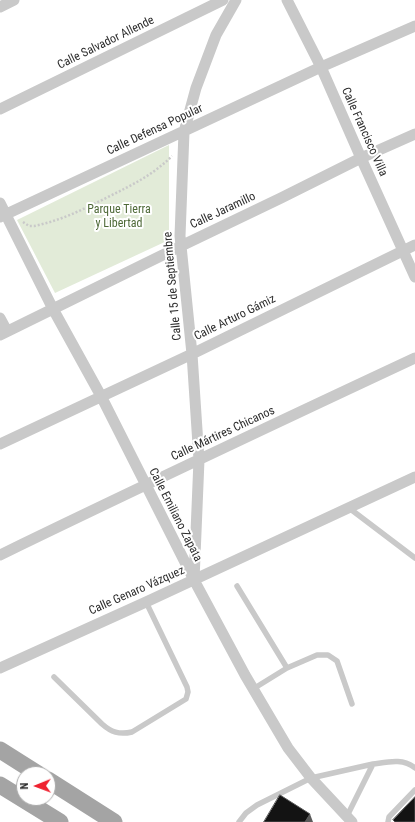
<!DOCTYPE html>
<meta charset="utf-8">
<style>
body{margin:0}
#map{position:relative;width:415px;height:822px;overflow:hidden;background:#fff;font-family:"Roboto Condensed",sans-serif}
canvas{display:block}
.north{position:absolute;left:16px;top:766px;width:40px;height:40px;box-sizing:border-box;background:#fff;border:1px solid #ababab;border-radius:50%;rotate:269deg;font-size:11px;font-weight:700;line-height:16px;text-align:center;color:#2c2c2c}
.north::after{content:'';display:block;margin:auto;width:14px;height:18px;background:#ef2230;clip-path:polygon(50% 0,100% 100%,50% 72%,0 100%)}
</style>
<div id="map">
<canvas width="415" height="822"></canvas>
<div class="north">N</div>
</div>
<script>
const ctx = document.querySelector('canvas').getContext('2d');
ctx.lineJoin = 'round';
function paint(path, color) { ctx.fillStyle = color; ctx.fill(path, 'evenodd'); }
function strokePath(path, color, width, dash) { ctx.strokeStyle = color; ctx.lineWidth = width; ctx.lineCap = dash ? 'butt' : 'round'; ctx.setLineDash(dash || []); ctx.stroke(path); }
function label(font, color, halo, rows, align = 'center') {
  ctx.font = font + ' "Roboto Condensed",sans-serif'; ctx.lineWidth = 4; ctx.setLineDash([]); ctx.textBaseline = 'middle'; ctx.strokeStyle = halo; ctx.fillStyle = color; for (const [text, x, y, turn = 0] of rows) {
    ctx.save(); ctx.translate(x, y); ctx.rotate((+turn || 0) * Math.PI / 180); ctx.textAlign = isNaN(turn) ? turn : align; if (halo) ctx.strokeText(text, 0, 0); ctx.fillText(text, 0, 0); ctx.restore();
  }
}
const green = new Path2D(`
 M169,145V240L55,293L17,220Z`);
const path = new Path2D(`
 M23,222L29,226H34C60,221 84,209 108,197C132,185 153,175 172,156`);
const lane = new Path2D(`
 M349,508L415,558
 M237,586L287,668L253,689
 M287,668L317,655H328L337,661L352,704
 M54,677L102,724C111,732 119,735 132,732L186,699L188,692L187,687L146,602
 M373,764C388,762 403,758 415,768
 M239,822L246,813L257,805L311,778L373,764L347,816
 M388,822L389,817L415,790`);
const street = new Path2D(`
 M287,0L321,67L361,158L415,277
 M0,7L14,0
 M0,109L223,0
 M0,203L53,309L101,396L194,580L245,675L288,748L311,778L352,822
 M0,217L321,67L415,26
 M0,318L7,331
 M0,335L181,246L281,198L361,158L415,134
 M0,444L192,354L415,245
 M0,555C138,488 276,423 415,358
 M194,580L199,460L192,354L180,236L184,132L196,88L216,35L236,0
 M0,668L146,602L415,477`);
const primary = new Path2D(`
 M0,750L38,774
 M48,780L114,822
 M0,785L60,822`);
const shadedWall = new Path2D(`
 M310,814L313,822H305Z`);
const building = new Path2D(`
 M280,795L310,814L305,822H264Z
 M415,797V822H395L393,820Z`);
const streetNames = [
 ["Calle Salvador Allende",106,43,-26],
 ["Calle Defensa Popular",155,130,-25],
 ["Calle Francisco Villa",364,132,66],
 ["Calle Jaramillo",223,211,-25],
 ["Calle 15 de Septiembre",173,286,-95],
 ["Calle Arturo Gámiz",235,318,-26],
 ["Calle Mártires Chicanos",223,434,-25],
 ["Calle Emiliano Zapata",175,515,63],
 ["Calle Genaro Vázquez",137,591,-24]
];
const parkNames = [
 ["Parque Tierra",119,210],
 ["y Libertad",119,224]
];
paint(green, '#e2ebd8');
strokePath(path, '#c9c9c9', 2.5, [2, 2]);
strokePath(lane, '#c9c9c9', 5.5);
strokePath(street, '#c9c9c9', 11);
strokePath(primary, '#a4a4a4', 17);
paint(shadedWall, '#5a5a5a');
paint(building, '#131313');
strokePath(building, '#5a5a5a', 1);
label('12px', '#2c2c2c', '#fff', streetNames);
label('12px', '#4e6937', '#fff', parkNames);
</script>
